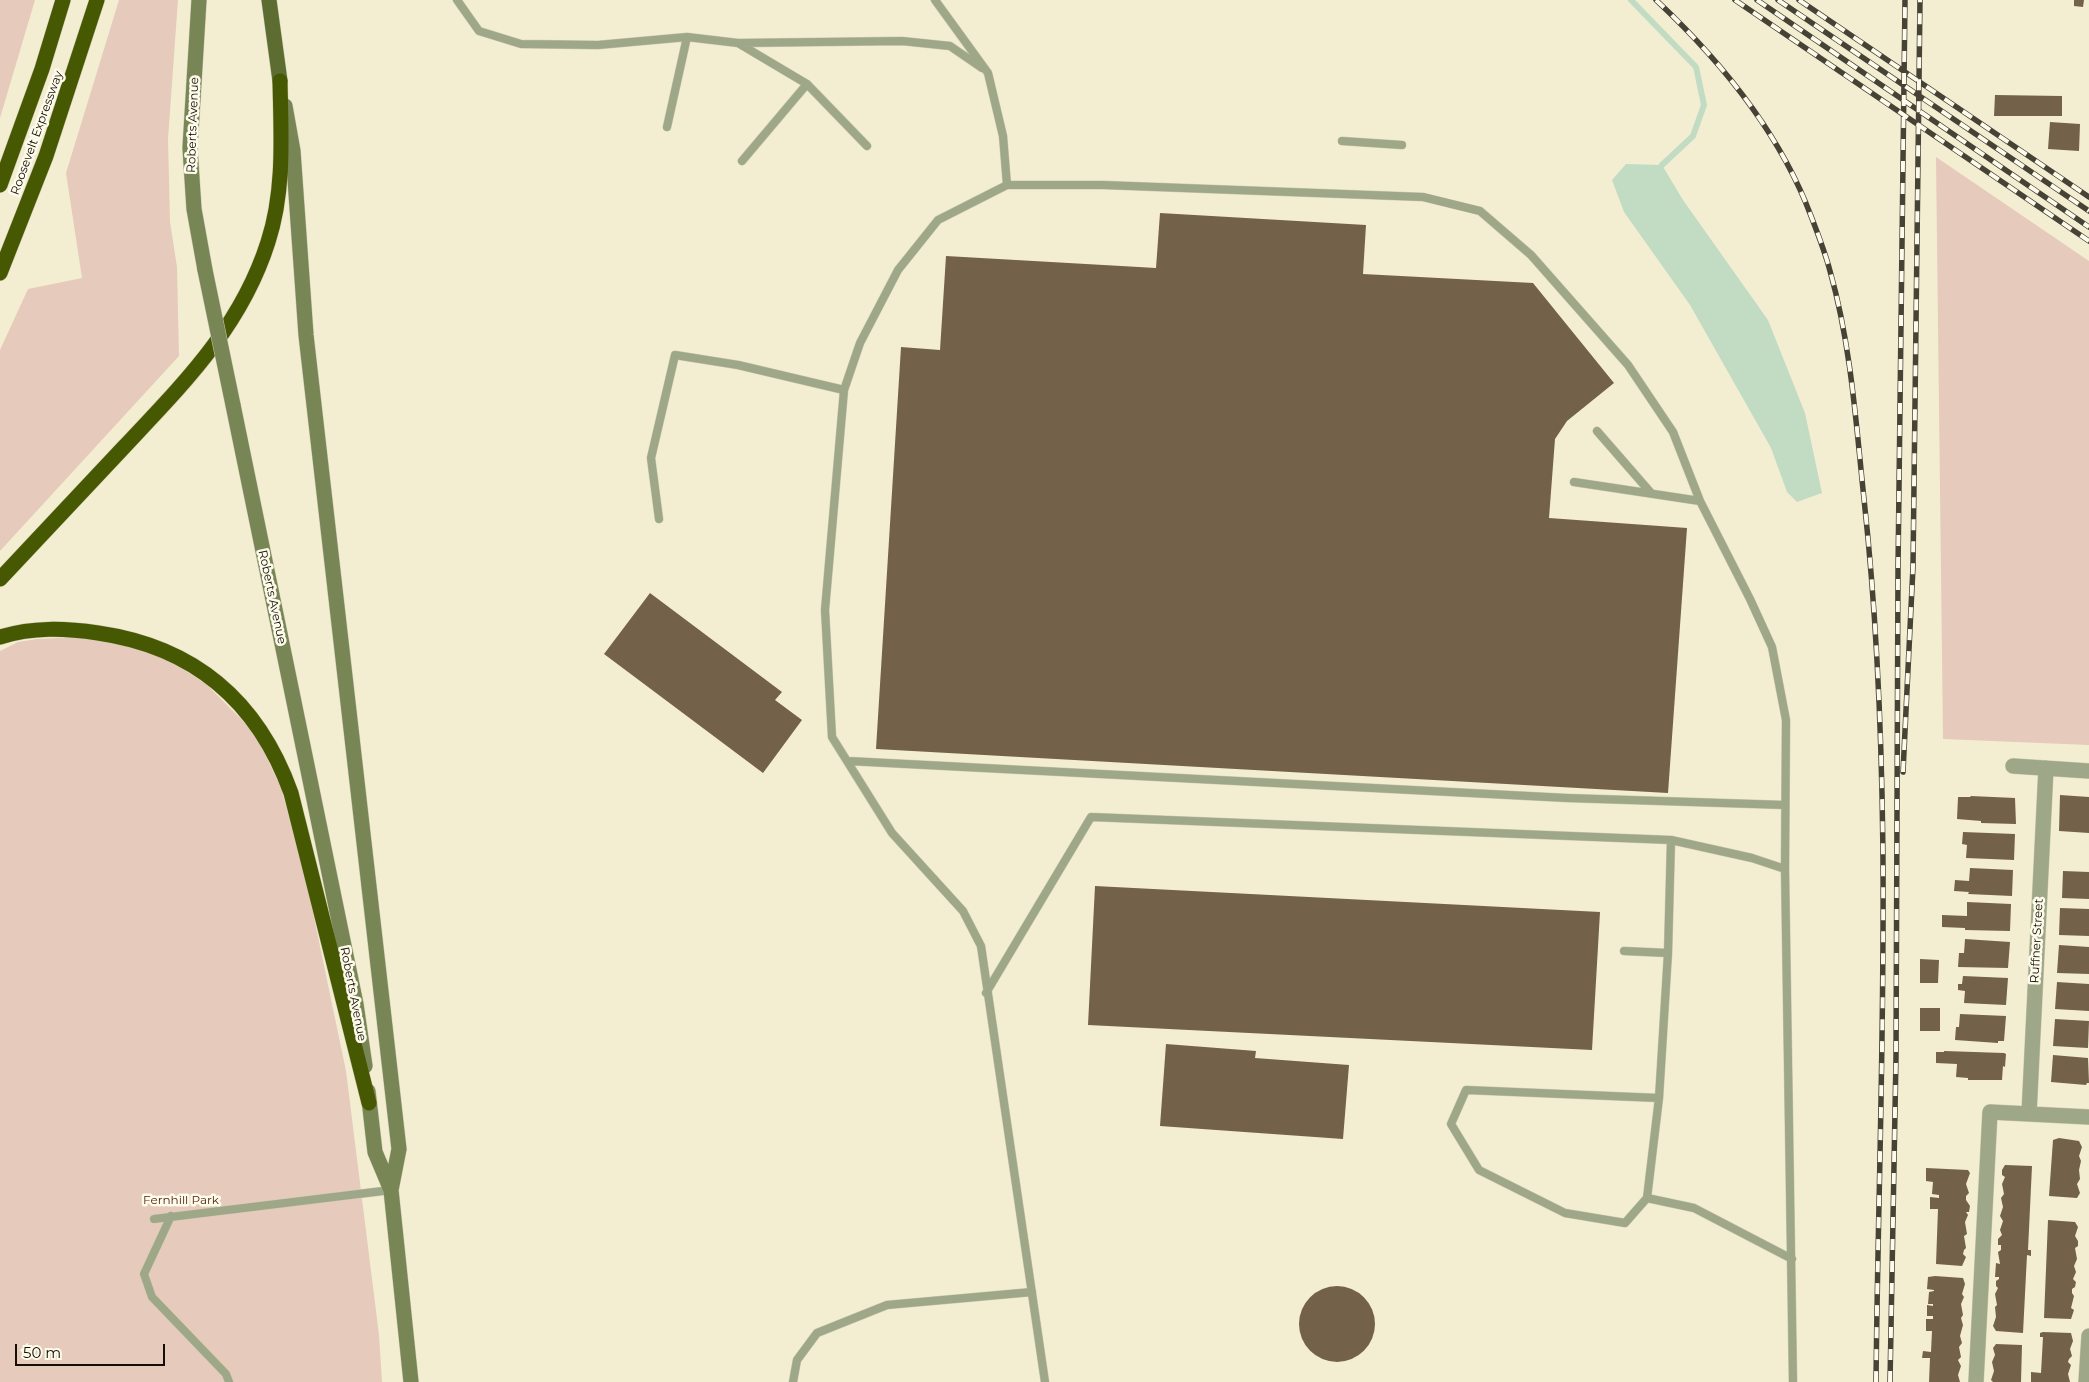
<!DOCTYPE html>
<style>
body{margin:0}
#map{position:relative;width:2089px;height:1382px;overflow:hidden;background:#f3eed2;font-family:Montserrat,sans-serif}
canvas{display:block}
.scale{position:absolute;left:15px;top:1344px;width:150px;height:22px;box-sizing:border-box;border:2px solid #110f06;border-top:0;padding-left:6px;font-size:15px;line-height:18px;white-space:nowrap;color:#110f06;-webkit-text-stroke:4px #fefbea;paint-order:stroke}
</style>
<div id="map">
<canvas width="2089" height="1382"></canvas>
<div class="scale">50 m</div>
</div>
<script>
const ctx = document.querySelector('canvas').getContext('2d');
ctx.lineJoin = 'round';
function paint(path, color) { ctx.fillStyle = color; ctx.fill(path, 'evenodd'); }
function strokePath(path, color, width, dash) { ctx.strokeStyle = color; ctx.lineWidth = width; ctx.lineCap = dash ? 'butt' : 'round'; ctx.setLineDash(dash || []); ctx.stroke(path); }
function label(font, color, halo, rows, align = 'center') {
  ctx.font = font + ' Montserrat,sans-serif'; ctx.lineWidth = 5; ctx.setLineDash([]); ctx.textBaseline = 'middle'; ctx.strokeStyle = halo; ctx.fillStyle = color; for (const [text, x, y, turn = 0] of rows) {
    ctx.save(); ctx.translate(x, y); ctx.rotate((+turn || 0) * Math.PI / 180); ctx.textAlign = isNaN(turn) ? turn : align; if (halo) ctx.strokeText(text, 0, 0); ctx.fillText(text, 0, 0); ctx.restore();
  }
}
const green = new Path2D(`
 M0,0H35L0,118Z
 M119,0H178L168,139L170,222L177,267L179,356L0,551V350L28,289L82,278L66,173Z
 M1936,157L2089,261V745L1943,739Z
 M79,637L130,646L150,652L180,667L206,684L246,724L260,743L281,788L306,879L346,1071L379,1335L382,1382H0V651L18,642L37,639Z`);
const water = new Path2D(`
 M1626,164L1662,165L1683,200L1768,320L1805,413L1822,493L1797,502L1787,492L1771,448L1690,305L1624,212L1612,180Z`);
const stream = new Path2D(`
 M1631,0L1696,67L1704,105L1693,136L1662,165`);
const building = new Path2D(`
 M2074,0H2084L2083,7L2074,6Z
 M1995,95L2062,96V116H1994Z
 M2050,122L2080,124L2079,151L2048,149Z
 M1160,213L1366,225L1363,274L1533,283L1614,383L1567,421L1555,439L1549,518L1687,528L1668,793L876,749L901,347L940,350L946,256L1156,268Z
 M650,593L782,692L775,700L802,720L763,773L604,654Z
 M2060,795L2089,797V833L2059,831Z
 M1971,796L2015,798L2016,824L1981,823V821L1957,819L1958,797H1970Z
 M1963,832L2015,834L2014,860L1966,858L1967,845L1962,844Z
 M1970,868L2013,870L2012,896L1968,894L1969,892L1954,891L1955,880L1969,881Z
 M2063,871L2089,872V899L2062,898Z
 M1095,886L1600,912L1592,1050L1088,1025Z
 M1967,902L2011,904L2010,931L1965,930V928L1942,927V915L1967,916Z
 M2060,908L2089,909V936L2059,935Z
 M1965,939L2010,942L2008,968L1958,967L1959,953H1964Z
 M2059,945L2089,947V974L2057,973Z
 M1920,959L1939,960L1938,983H1920Z
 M1963,976L2008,978L2006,1005L1964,1003L1965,991L1958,990V984H1962Z
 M2057,982L2089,984V1011L2055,1009Z
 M1920,1008H1940V1031H1920Z
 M1960,1014L2006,1016L2004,1041H1998V1043L1955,1040L1956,1027H1959Z
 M2055,1019L2089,1021L2088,1048L2053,1046Z
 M1166,1044L1256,1051L1255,1058L1349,1065L1343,1139L1160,1126Z
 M1944,1051L2004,1053L2006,1054L2005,1067L2003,1066L2002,1080H1968V1078L1956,1077L1957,1064L1936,1063V1052H1944Z
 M2053,1055L2088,1058L2089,1083H2087L2086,1085L2051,1082Z
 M2059,1138L2079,1141L2082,1147L2079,1156L2081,1161L2079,1170L2080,1179L2077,1184L2080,1193L2077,1198L2049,1196L2053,1140Z
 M2005,1165L2032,1166L2028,1250H2031V1256L2027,1255L2023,1333L1996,1331L1993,1326L1996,1317L1995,1307L1997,1305L1995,1294L1998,1288L1996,1286V1281L1999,1279V1277H1995L1996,1263L2000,1264L1998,1252L2001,1250V1245H1998V1239L2002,1235L2000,1230L2003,1221L2000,1216L2003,1207L2001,1198L2004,1194L2002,1184L2005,1177L2002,1175V1170Z
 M1926,1168L1968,1170L1970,1173L1966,1184L1969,1193L1966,1196V1200L1970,1206L1969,1212H1966L1968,1215L1965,1222L1967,1234L1964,1236L1966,1248L1964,1250L1963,1254L1966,1257L1962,1266L1936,1264L1938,1209H1930V1197L1939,1198V1195L1932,1194L1933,1182L1926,1181Z
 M2048,1220L2075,1222L2078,1227L2075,1236L2078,1241V1246L2075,1248L2077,1259L2074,1266L2076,1272L2073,1279L2076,1282L2075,1287L2072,1289V1293L2074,1296L2071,1308L2074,1310L2071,1319L2044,1318Z
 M1935,1276L1963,1278L1965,1284L1962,1294L1964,1297L1961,1304L1963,1315L1961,1318L1963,1325L1960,1336L1962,1343L1959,1347L1961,1357L1958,1360L1961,1366L1958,1375L1960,1382H1929L1930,1358H1922L1923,1351L1931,1352L1932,1331H1926V1319H1933V1316H1927V1305L1933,1306V1304H1928L1929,1292L1934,1291V1290L1927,1289L1928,1277Z
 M1299 1324a38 38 0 1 1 76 0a38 38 0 1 1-76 0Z
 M2043,1332L2071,1333L2073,1341L2070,1349L2072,1356L2069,1359L2068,1362L2071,1365L2068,1374L2070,1382H2031V1372L2041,1373L2043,1337H2040V1333Z
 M1996,1344L2022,1345L2021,1382H1993L1991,1380L1994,1371L1992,1362L1995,1355L1993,1348Z`);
const service = new Path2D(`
 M457,0L479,31L521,44L598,45L687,37
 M738,43L902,41L950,46L982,68
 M667,127L687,37L738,43L807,84
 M1342,141L1402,145
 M742,161L807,84L867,146
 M1007,185H1103L1423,197L1480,211L1531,255L1628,365L1673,432L1700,501L1574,482
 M844,390L860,343L898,270L938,220L1007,185L1003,136L988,73L935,0
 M1597,431L1651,493
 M659,519L651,458L675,355L738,365L844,390L825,610L832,737L892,833L963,911L981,946L1045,1382
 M848,761L1567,798L1785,805
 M1785,869L1793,1382
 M1624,951L1668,953L1671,840L1752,858L1785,869L1786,720L1772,647L1750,599L1700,501
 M986,993L1091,817L1671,840
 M1659,1098L1647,1198L1625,1223L1565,1213L1479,1170L1451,1124L1466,1090L1659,1098L1668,953
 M1647,1198L1694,1208L1792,1259
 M171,1216L144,1274L152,1297L226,1374L229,1382
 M154,1219L391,1190
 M793,1382L797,1360L817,1333L887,1305L1032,1292`);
const minor = new Path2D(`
 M2013,766L2089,771
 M2029,1114L2046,768
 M1976,1382L1990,1112L2089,1117
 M2086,1382L2089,1336`);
const secondary = new Path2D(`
 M199,0L190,148L194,209L205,270
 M285,106L293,151L306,335L399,1149L391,1190
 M233,405L356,1004L365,1066
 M368,1091L375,1152L391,1190L411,1382`);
const primary = new Path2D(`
 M269,0L280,81`);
const motorway = new Path2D(`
 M0,185L42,69L63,0
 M0,273L46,156L97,0
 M0,579C41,535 83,491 124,447C184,383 241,327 268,242C285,190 281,134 280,81
 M0,637C33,627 64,628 98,633C195,647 258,701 291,793L369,1103`);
const rail = new Path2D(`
 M1656,0C1720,60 1780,133 1811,216C1818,234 1825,252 1830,271C1851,345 1856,423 1864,499C1896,792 1879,1088 1876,1382
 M1735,0L2089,241
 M1757,0L2089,227
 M1778,0L2089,211
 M1799,0L2089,197
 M1903,772L1913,567L1920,0
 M1890,1382L1896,1057L1898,569L1905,0`);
const secondaryBridge = new Path2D(`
 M205,270L233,405`);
const streetNames = [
 ["Roberts Avenue",193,125,-88],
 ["Roosevelt Expressway",37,133,-70],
 ["Roberts Avenue",272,597,78],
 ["Ruffner Street",2037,941,-87],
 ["Roberts Avenue",353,994,79]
];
const parkNames = [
 ["Fernhill Park",181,1200]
];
paint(green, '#e6cabc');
paint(water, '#c2dcc3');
strokePath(stream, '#c2dcc3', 6);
paint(building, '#746149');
strokePath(service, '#cfcab1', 9);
strokePath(minor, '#cfcab1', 16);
strokePath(secondary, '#cfcab1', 16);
strokePath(primary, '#cfcab1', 16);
strokePath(motorway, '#cfcab1', 16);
strokePath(service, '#9ea888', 8);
strokePath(minor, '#9ea888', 15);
strokePath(secondary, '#788656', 15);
strokePath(primary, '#5d6d31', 15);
strokePath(motorway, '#475802', 15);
strokePath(rail, '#464336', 5.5);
strokePath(rail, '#fefbea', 4, [11]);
strokePath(secondaryBridge, '#cfcab1', 16, []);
strokePath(secondaryBridge, '#788656', 15);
label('12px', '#110f06', '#fefbea', streetNames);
label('12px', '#532810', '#fefbea', parkNames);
</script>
